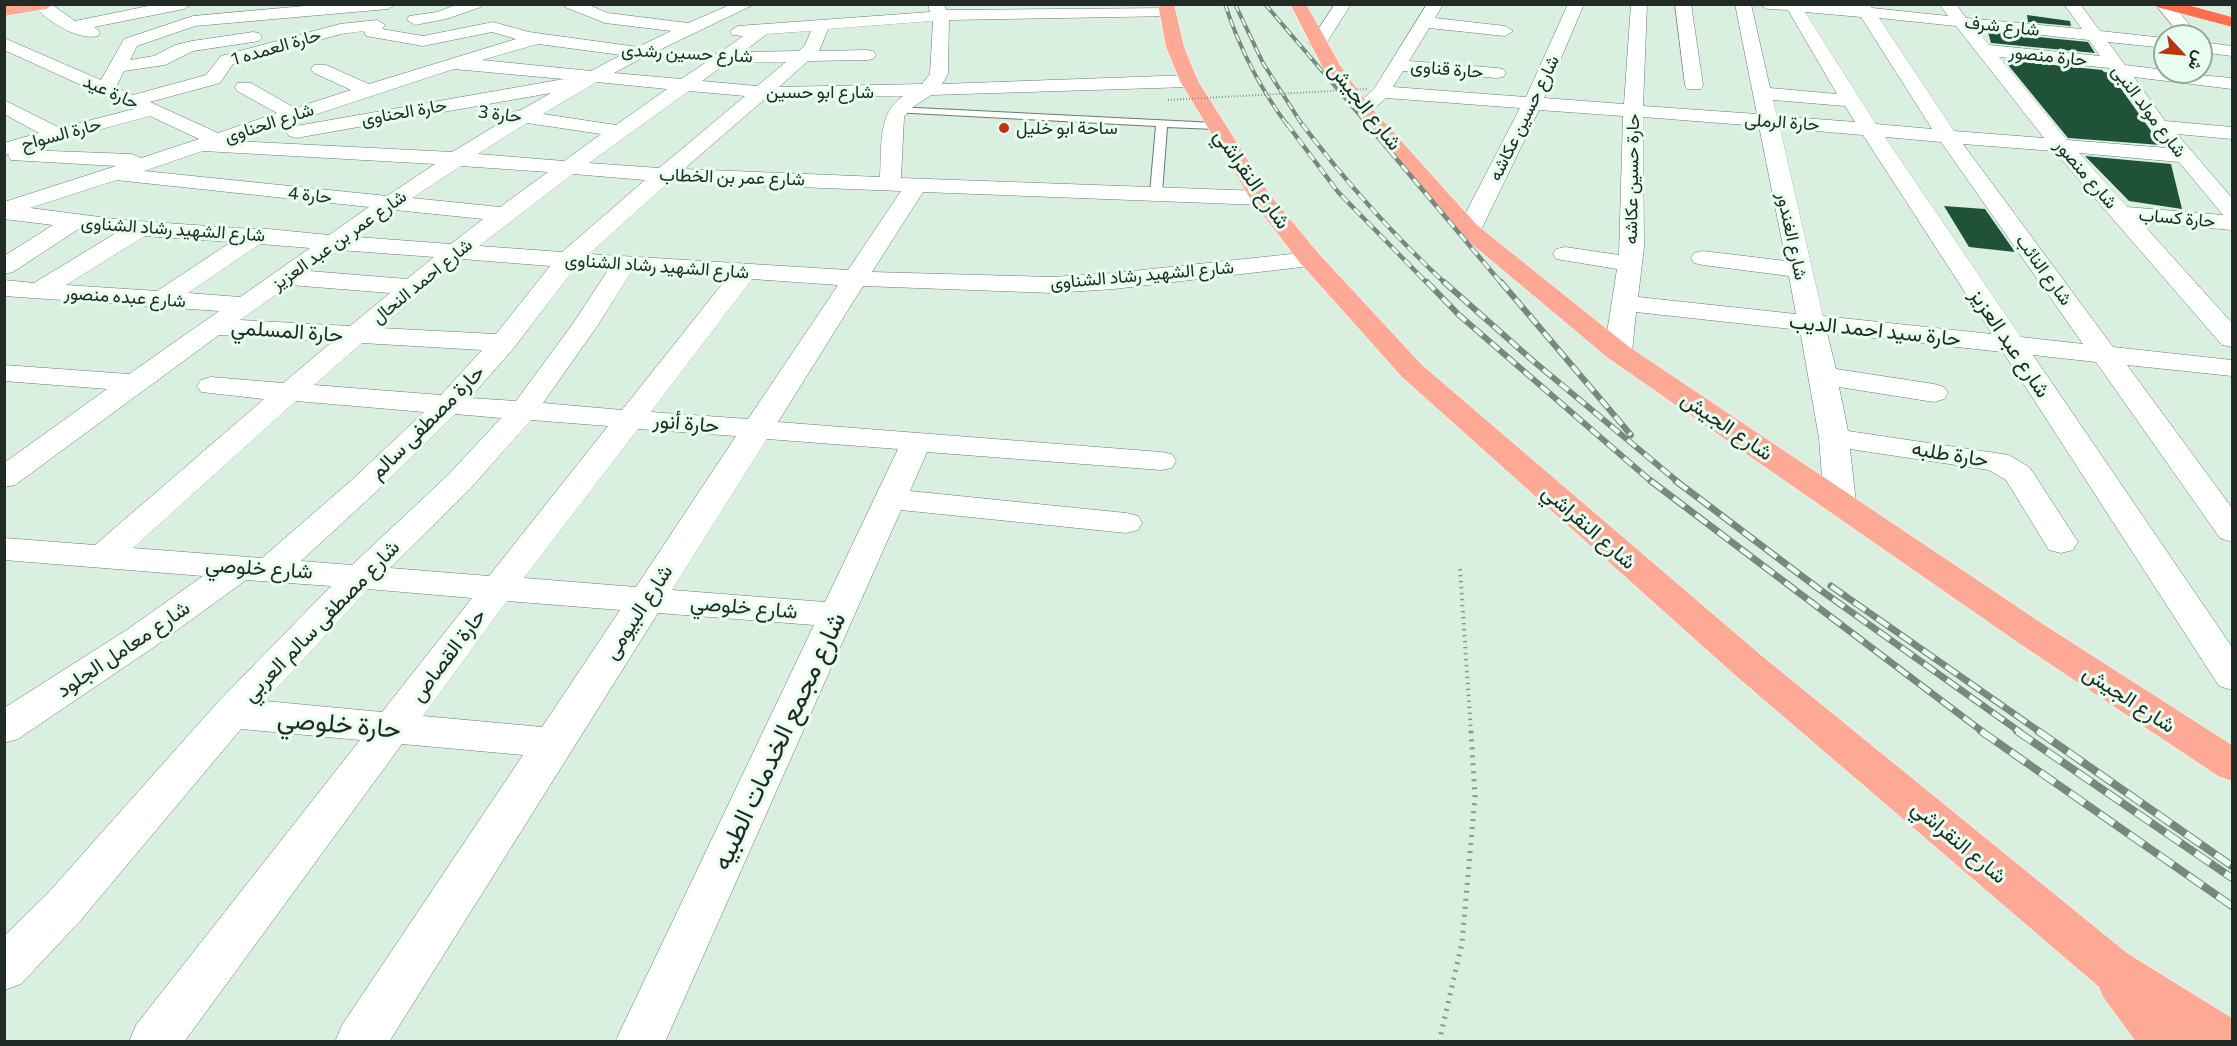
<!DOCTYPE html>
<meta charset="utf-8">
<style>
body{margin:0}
#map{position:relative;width:2237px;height:1046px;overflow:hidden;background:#d9f0e1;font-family:Commissioner,Vazirmatn,sans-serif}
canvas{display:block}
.frame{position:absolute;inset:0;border:6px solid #212a24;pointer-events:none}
.north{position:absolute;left:2153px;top:24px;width:60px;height:60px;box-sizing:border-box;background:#e6fdef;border:2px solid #97a99e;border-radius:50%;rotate:116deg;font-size:16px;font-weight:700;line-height:24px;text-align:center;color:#212a24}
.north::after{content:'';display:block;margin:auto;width:21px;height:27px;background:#bd3211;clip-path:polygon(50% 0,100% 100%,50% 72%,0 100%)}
</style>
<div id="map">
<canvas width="2237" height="1046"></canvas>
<div class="frame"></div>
<div class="north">ش</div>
</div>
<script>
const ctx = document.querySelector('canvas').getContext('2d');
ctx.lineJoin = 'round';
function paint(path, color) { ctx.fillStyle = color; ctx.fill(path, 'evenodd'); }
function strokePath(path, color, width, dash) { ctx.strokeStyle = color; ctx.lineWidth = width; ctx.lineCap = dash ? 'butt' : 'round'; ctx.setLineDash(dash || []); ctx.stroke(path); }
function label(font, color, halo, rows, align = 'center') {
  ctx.font = font + ' Commissioner,Vazirmatn,sans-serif'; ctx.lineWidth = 6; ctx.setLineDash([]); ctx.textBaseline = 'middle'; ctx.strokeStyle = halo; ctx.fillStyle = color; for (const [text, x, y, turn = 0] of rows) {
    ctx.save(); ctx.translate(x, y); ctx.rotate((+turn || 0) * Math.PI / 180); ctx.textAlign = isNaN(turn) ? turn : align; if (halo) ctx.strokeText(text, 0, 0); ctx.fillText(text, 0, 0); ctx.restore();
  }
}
const building = new Path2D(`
 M2027,15L2070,21L2071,26L2028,22Z
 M1988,32L2088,42L2095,53L1991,43Z
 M2004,60L2102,70L2104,72L2110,73L2161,145L2068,138Z
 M2085,156L2171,164L2182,209L2129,201Z
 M1944,206L1985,209L2015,252L1969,247Z`);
const pathFar1 = new Path2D(`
 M1460,569L1471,732`);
const path = new Path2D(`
 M1439,1042L1462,943L1475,797L1471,731`);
const lane = new Path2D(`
 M897,107L1215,123L1220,126L1215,129L1167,127L1162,193L1156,197L1150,193L1156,126L893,112L892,110Z`);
const street = new Path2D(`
 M51,4L75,21L158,4H192L184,9L94,27L100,32L98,36C78,41 46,21 34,5Z
 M327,4H396L388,9L195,26L137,46L130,60L154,56L175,45L192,41L253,32L259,33L262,37L259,41L253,42L193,51L165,65L124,71L116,87L133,95L206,75L221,56L340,24L377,20L385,25L382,29L423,36L493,22L529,32L638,47L671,31L605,23L565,7L563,4H586L608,13L688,23L732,4H755L655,52L653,57L642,58L614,73L681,79L711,59L713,54L719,53L743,36L732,35L730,31L738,26L930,12L928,4H944L946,10L1168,8L1174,10L1176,13L1174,16L949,20L948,74L942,84L1189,75L1196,77L1198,81L1196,85L1189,87L931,95L910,109L904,117L901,178L1261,191L1269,193L1272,198L1269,203L1261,205L923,192L872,272L1052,277L1114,273L1310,252L1319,254L1322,259L1319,264L1310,266L1114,289L1052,293L863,286L778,422L1161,452L1172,454L1176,461L1172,468L1161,470L927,452L910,491L1126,513L1138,516L1142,523L1138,530L1126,533L901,510L665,1042H615L814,625L658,613L389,1042H335L342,1025L523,755L402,744L184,1042H129L136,1025L360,740L241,729L80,921L21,984L4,990V936L48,893L217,703L331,586L246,580L154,647L18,739L4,743V708L128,629L203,576L4,560V538L95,545L264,399L201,392L197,386L201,380L211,377L283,383L332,342L219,335L15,485L4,487V463L107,389L4,381V365L129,374L219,311L4,296V280L34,283L116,233L80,228L13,272L4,274V256L53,225L4,219V202L116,166L11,160L8,156L9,154L4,155V143L39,133L4,114V100L60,128L134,109L4,50V38L101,80L124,39L193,16ZM933,21L930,74L922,84L779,87L808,61L867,60L873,59L876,55L873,51L867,50L819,51L828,29ZM364,31L366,36L423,46L492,32L516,39L369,84L326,65H314L311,69L314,73L351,90L295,108L251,83H237L235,87L237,91L277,113L218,133L150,102L220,83L233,64L341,34ZM811,31L805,45L799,51L743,52L767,34ZM538,44L621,55L591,71L482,60ZM786,62L757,86L702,81L727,63ZM454,69L574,80L564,79L296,126L289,128L286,132L289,136L296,138L551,93L521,110L512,112L510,117L452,152L235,141ZM597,82L667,89L616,125L543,114ZM689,91L745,96L659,168L589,163ZM903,96C877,113 882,148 880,177L684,169L766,98ZM150,116L199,139L141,158L132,154L24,150ZM527,123L601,134L564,161L478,154ZM203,151L435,164L387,196L144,171ZM461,166L548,172L500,207L412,198ZM573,174L645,180L562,252L479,246ZM117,180L125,181L369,207L329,235L258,228L252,229L123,220L30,208ZM669,182L901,191L848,270L589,254ZM395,210L483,219L451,244L357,237ZM145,236L231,242L157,291L66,285ZM260,244L310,248L240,297L188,293ZM339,250L434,257L407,279L309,271ZM462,259L550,266L496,334L380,328ZM575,268L608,270L574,322L516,401L470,398L513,349ZM632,271L727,278L622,410L543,403L598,325ZM752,279L838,285L748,419L651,412ZM290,285L390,293L350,326L240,320ZM362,343L482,350L441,395L314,385ZM296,401L424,412L354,478L262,558L133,548ZM455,414L501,418L448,475L352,565L301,561L376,492ZM531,420L608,426L489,576L390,568L470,489ZM638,429L736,436L636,587L524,578ZM767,439L898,449L825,602L672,590ZM368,589L472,598L382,712L265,701ZM507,601L620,610L542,727L423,716Z
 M458,4H483L481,7L446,19L415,25L407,20L409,16L437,12Z
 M1335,4H1351L1324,47H1312L1309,43Z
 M1427,4H1443L1435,18L1505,26L1513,31L1505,36L1429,28L1409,61L1497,68L1503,69L1506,73L1503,77L1497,78L1403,71L1393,87L1526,97L1568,4H1584L1544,98L1624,104L1631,4H1647L1643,106L1757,114L1735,4H1751L1770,88L1837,94L1788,10L1767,9L1759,4H1869L1872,8L1948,16L1939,4H1956L1966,18L2082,29L2064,4H2080L2100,31L2165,38V48L2108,42L2125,65L2165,70V72L2232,78V89L2134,77L2165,121L2232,127V139L2177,134L2232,198V230L2141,222L2232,323V347L2222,345L2054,151L1963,144L2113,347L2232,360V376L2127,365L2232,508V542L2220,538L2096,362L2033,355L2232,647V690L2219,686L2003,352L1827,333L1836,369L1934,384L1944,387L1948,393L1944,399L1934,402L1839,387L1848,431L2009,455L2029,467L2034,474L2078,542L2073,550L2061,553L2049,550L2006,480L1989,470L1850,449L1856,503L1851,510L1840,513L1829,510L1824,503L1819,438L1800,330L1636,312L1632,352L1628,358L1618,360L1608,358L1604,352L1617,269L1556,259L1553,254L1556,249L1565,247L1619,255L1623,116L1539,110L1481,230L1477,235L1469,237L1461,235L1457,230L1520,108L1386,98C1377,106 1373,111 1361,108L1358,104L1374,89ZM1805,12L1861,17L1932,129L1876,124ZM1879,18L1956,26L2044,138L1954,131ZM1975,28L2089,40L2100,56L1989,45ZM1999,57L2109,68L2167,148L2067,140ZM1773,100L1845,106L1855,122L1777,116ZM1643,117L1759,126L1786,261L1703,251L1694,253L1691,258L1694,263L1703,265L1789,276L1796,314L1638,297L1644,247ZM1780,128L1863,135L1992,334L1823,316ZM1885,137L1941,142L2083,344L2021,337ZM2079,153L2179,162L2223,215L2127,207Z
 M1675,4H1691L1703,85L1701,89H1687L1685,85Z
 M2155,4H2172L2199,36H2181Z
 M2201,42L2232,46V56L2201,52Z`);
const primary = new Path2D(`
 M14,4H54L46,9L4,16V6Z
 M1158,4H1174L1184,47L1198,81L1270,195L1319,254L1422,365L1762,656L2127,953L2232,1018V1042H2136L2103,997L2099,987L1736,676L1402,377L1301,264L1250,198L1180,81L1166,47Z
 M1290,4H1306L1340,65L1368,104L1477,225L1628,346L2046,626L2232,745V781L2218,776L2020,644L1608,358L1461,235L1354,112L1322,66Z`);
const highway = new Path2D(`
 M2155,4H2184L2232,17V27L2157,7Z`);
const railFar4 = new Path2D(`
 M1225,4C1239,47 1261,90 1288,126
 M1235,4L1263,63L1303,126
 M1265,4L1369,126`);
const railFar3 = new Path2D(`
 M1287,124L1338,192L1428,284
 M1302,124C1346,182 1393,235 1446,284
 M1367,124L1502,284`);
const railFar2 = new Path2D(`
 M1427,282L1459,315L1652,482
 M1444,282L1532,360L1678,482
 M1501,282L1631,435`);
const railFar1 = new Path2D(`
 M1651,481L1983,732
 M1676,481L1819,589L2020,732
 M1831,586L2040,732`);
const rail = new Path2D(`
 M1981,731L2232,906
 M2017,731L2232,878
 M2038,731L2232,866`);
const pathBridge = new Path2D(`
 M1168,100L1367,89`);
const markers = [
 [1004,128,6,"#bd3211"]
];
const farStreetnames = [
 ["شارع شرف",2002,26,6],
 ["حارة العمده 1",276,47,-16],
 ["شارع حسين رشدى",687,53,3],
 ["حارة منصور",2048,56,6],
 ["حارة قناوى",1447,69,5],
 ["حارة عيد",111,92,24],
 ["شارع ابو حسين",820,92],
 ["شارع مولد النبى",2149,111,53],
 ["حارة الحناوى",404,112,-10],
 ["حارة 3",500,114,7],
 ["شارع حسين عكاشه",1524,118,-64],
 ["حارة الرملى",1782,122,4],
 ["شارع الحناوى",269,123,-18],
 ["حارة السواح",61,134,-15],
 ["شارع منصور",2086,174,49],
 ["شارع عمر بن الخطاب",732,177,2],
 ["حارة حسين عكاشه",1632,179,-89],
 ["حارة 4",310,195,6],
 ["حارة كساب",2177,218,5],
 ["شارع الشهيد رشاد الشناوى",173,229,4],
 ["شارع الغندور",1792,236,78],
 ["شارع عمر بن عبد العزيز",339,240,-35],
 ["شارع الشهيد رشاد الشناوى",657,266,4],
 ["شارع النائب",2044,270,54],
 ["شارع الشهيد رشاد الشناوى",1142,275,-5],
 ["شارع احمد النحال",422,281,-39],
 ["شارع عبده منصور",125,297,4]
];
const farPoinames = [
 ["ساحة ابو خليل",1016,128]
];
const streetNames = [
 ["شارع الجيش",1365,106,52],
 ["شارع النقراشي",1252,179,55],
 ["حارة سيد احمد الديب",1875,330,6],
 ["حارة المسلمي",287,331,4],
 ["شارع عبد العزيز",2010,343,56],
 ["حارة مصطفى سالم",427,422,-45],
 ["حارة أنور",686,423,5],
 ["شارع الجيش",1727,426,34],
 ["حارة طلبه",1950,454,9],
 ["شارع النقراشي",1589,527,41],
 ["شارع خلوصي",259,568,4],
 ["شارع خلوصي",744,607,5],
 ["شارع البيومى",638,612,-57],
 ["شارع مصطفى سالم العربي",321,621,-46],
 ["شارع معامل الجلود",123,649,-34],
 ["حارة القصاص",448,655,-53],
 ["شارع الجيش",2129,699,33],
 ["شارع النقراشي",1959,842,40]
];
const nearStreetnames = [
 ["حارة خلوصي",339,724,5],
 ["شارع مجمع الخدمات الطبيه",779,741,-65]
];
paint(building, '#205238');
strokePath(lane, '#677c6f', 2);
strokePath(street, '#677c6f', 1);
strokePath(primary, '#fff', 1);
strokePath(highway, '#fff', 1);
strokePath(pathFar1, '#88998e', 4, [1.5, 4.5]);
strokePath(path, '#88998e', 5, [2, 6]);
paint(lane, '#fff');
paint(street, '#fff');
paint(primary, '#fda996');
paint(highway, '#fc6f50');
strokePath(railFar4, '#78887e', 4);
strokePath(railFar3, '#78887e', 4.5);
strokePath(railFar2, '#78887e', 6);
strokePath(railFar1, '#78887e', 7);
strokePath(rail, '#78887e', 8);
strokePath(railFar4, '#e6fdef', 2, [8]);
strokePath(railFar3, '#e6fdef', 3, [9]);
strokePath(railFar2, '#e6fdef', 4, [11]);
strokePath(railFar1, '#e6fdef', 4.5, [14]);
strokePath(rail, '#e6fdef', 6, [18]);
strokePath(pathBridge, '#88998e', 2, [1, 2]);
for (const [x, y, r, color] of markers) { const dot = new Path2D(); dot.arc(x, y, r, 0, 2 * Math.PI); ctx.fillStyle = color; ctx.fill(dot); strokePath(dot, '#e6fdef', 2); }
label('18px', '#212a24', '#e6fdef', farStreetnames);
label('18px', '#212a24', '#e6fdef', farPoinames, 'left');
label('21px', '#212a24', '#e6fdef', streetNames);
label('26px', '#212a24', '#e6fdef', nearStreetnames);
</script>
